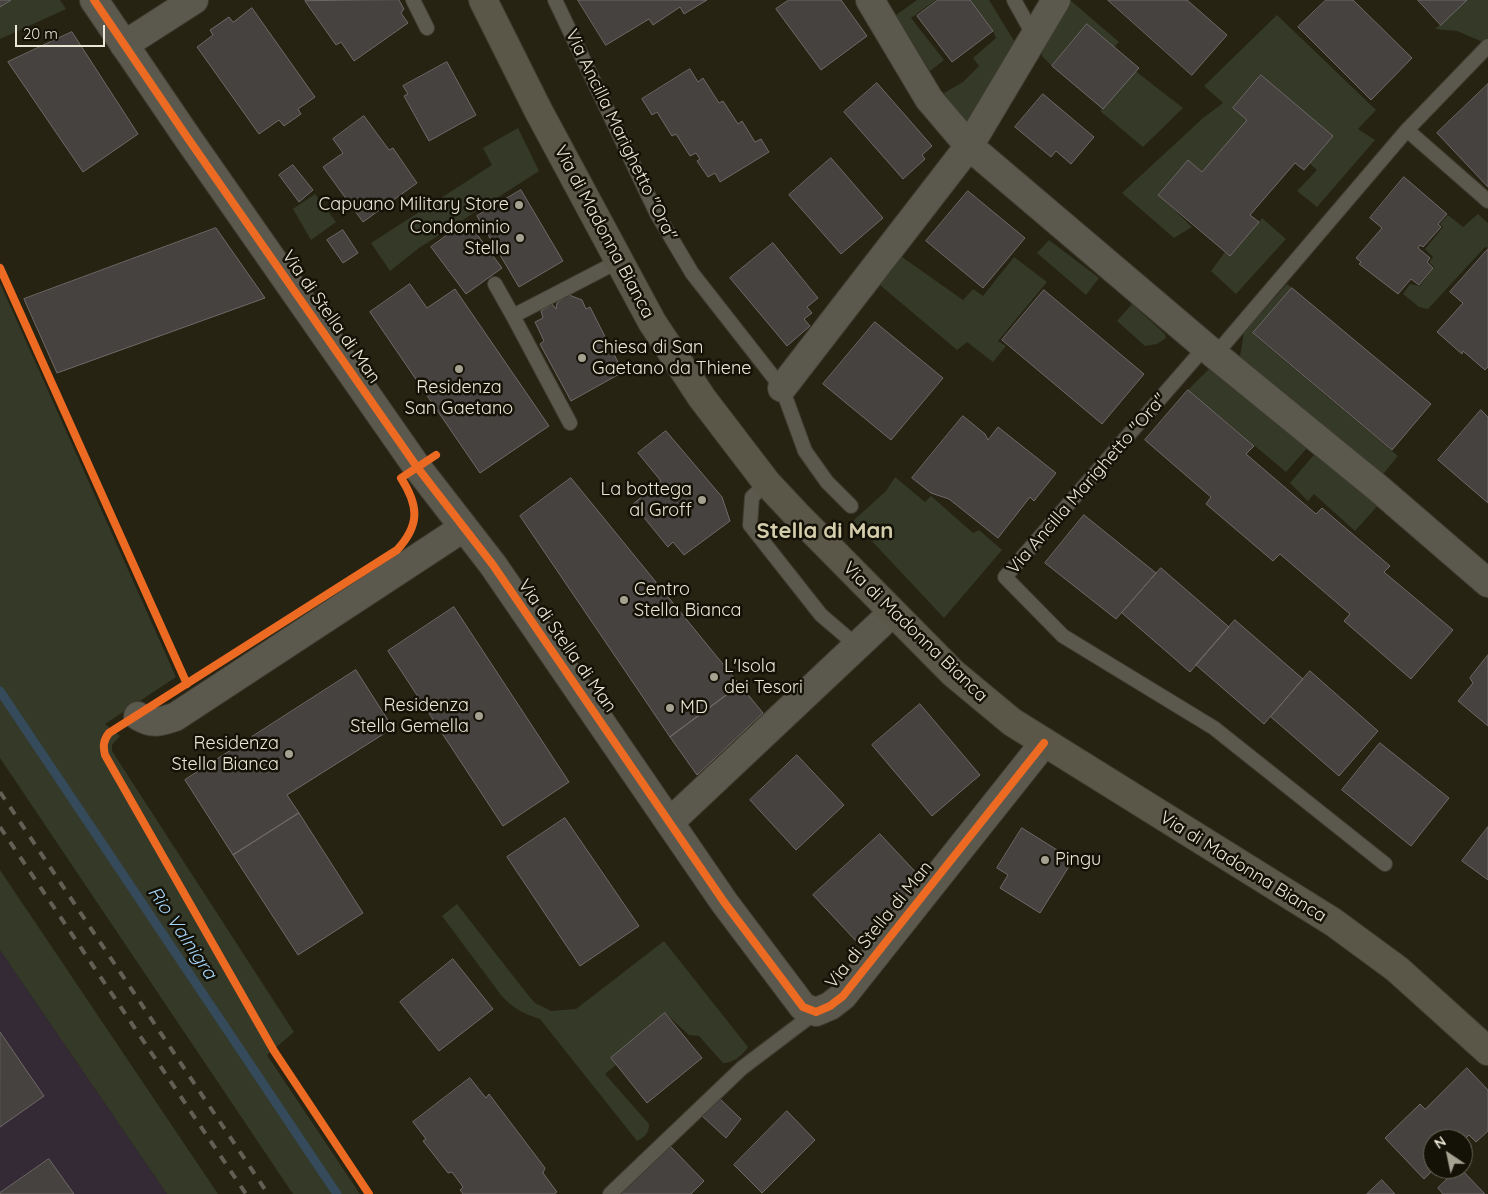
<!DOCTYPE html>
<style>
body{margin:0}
#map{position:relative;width:1488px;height:1194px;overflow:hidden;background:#262313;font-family:Quicksand,sans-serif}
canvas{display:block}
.north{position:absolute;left:1423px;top:1129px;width:50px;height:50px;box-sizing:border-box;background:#141106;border:1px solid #6a6759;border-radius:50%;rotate:326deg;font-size:14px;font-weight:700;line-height:20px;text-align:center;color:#eae7d6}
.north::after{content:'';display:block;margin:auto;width:18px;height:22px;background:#a5a292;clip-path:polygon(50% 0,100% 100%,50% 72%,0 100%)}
.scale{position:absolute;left:15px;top:25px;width:90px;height:22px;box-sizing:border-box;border:2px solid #eae7d6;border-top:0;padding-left:6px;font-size:15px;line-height:18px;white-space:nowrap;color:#eae7d6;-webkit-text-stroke:4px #141106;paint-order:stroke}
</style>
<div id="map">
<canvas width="1488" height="1194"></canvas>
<div class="north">N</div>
<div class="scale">20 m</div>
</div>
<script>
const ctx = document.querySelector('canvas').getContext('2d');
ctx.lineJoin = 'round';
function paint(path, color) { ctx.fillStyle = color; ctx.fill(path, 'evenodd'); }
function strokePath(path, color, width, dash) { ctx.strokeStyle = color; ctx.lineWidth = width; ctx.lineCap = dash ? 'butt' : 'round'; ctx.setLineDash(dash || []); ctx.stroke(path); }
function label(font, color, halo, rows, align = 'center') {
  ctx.font = font + ' Quicksand,sans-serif'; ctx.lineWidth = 5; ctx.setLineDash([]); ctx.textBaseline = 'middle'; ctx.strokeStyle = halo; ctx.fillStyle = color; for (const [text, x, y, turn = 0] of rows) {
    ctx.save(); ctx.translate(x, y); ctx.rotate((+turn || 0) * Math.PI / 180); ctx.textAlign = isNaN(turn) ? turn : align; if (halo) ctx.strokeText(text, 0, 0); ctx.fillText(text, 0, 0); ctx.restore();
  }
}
const industrial = new Path2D(`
 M0,950L167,1194H0Z`);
const green = new Path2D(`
 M11,0H60L66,9L0,39V7Z
 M917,0H936L911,18L944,60L930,71L896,15Z
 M970,0H989L1019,49L967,125L944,93L963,82L979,66L973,58L996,38L993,31Z
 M1067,0H1070L1119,42L1114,47L1087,24L1052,66L1042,56L1043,40Z
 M1467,0H1488V38L1483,42L1457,31L1435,29Z
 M1277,15L1376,110L1358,129L1375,140L1317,207L1297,191L1317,170L1309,163L1332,136L1261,75L1233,108L1247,120L1202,172L1188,160L1158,194L1192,227L1174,238L1122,193L1203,118L1223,103L1204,86Z
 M1134,70L1183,108L1143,147L1100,111Z
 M518,128L539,171L419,248L390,271L371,243L492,165L483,148Z
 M315,194L336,222L311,240L293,209Z
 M1478,214L1488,223V248L1485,247L1428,309L1419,307L1403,294L1410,284L1420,286L1434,267L1429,262L1433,257L1425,249L1443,227L1440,224L1448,215L1463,227Z
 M1262,218L1286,239L1236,294L1211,271L1225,252L1230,256Z
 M1049,240L1099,278L1086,295L1037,253Z
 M895,252L963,300L973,289L983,296L1014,257L1047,282L998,341L1006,346L993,362L967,342L957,350L874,280Z
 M0,283L176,677L105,724L120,736L112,745V751L294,1032L267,1055L360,1194H293L0,758Z
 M1287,284L1292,288L1253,334L1398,456L1384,473L1372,474L1239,363L1244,332Z
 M1132,304L1165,334L1166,338L1157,344L1145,346L1117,321Z
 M1209,369L1307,448L1286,472L1188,390Z
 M1317,451L1381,502L1355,531L1314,494L1308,501L1290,483Z
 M895,477L925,502L931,496L973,533L979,530L1002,550L944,618L853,521L886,491Z
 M0,870L218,1194H167L0,950Z
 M457,904L528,995L535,1003L551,1011L576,1009L664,941L748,1047C742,1056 733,1063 723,1063L699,1036L689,1035L665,1013L611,1058L616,1065L605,1074L649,1124C649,1133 645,1137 637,1141L540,1019C524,1014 512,1008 501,995L442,916Z`);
const stream = new Path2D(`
 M0,691L337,1194`);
const building = new Path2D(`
 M0,0H11L0,7Z
 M399,0L404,9L401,13L408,23L354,61L341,42L336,45L305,1Z
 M578,0H707L684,14L680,7L653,25L649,19L606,45Z
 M789,0H841L867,36L821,70L776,9Z
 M938,0H970L993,31L952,62L917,16Z
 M1108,0H1187L1227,35L1192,75Z
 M1326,0H1353L1412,58L1371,100L1298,27Z
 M1418,0H1467L1441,25Z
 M252,8L315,97L298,109L301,114L284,126L279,120L259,134L197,47L213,35L210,30L229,17L233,22Z
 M1087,24L1139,68L1103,109L1052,66Z
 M72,32L138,134L83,172L8,62Z
 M447,62L476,115L429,141L404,96L408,94L403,86Z
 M690,69L698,82L703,78L719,103L723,101L738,124L742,121L755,142L761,139L769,152L720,182L715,173L708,177L697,161L700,159L696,153L690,156L676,134L672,136L657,112L652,115L642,99Z
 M1261,75L1333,136L1304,170L1295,163L1250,215L1259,222L1230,256L1158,195L1188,160L1202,172L1247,120L1233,108Z
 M877,83L932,146L922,155L925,159L903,179L844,112Z
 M1488,84V187L1437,133Z
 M1043,94L1094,137L1071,164L1056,151L1051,157L1015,127Z
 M364,116L389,150L393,148L417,183L363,222L323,167L343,153L333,139Z
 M831,158L883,218L841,254L789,195Z
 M293,165L313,190L299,202L279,175Z
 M1404,177L1447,214L1438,224L1441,227L1423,247L1420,245L1418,248L1430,258L1427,262L1433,268L1419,285L1411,279L1398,294L1359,264L1361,262L1356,258L1382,228L1370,218Z
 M521,190L563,261L519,287L477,216Z
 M968,191L1025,238L983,288L926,241Z
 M467,221L502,268L466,294L431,247Z
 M216,228L265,298L57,373L24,299Z
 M343,230L358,253L343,263L327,240Z
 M773,243L818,298L807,307L812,313L804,319L810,326L787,346L730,278Z
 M1488,249V367L1485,370L1463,351L1462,354L1437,332L1463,303L1450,292Z
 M410,284L427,308L455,289L549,426L480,473L370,312Z
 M1292,288L1431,404L1392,450L1253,333Z
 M1044,290L1144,374L1102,424L1002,340Z
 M569,295L582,300L586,309L590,307L623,372L571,401L540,344L544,341L535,322L543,318L541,311L552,304L556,309L557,303Z
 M875,322L943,378L891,440L823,384Z
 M1188,390L1254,446L1246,454L1316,514L1322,508L1390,566L1384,572L1453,630L1411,679L1344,621L1350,614L1280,554L1273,561L1206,504L1211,497L1145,440Z
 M1481,410L1488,417V503L1438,460Z
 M963,416L985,434L988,440L998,427L1056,473L1034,501L1030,497L998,538L949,499L931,493L912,478Z
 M666,431L722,497L730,521L684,555L673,542L668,547L633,504L661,481L638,453Z
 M571,478L740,685L670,737L520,516Z
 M1084,515L1156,573L1116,619L1045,563Z
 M1161,568L1229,627L1190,672L1122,613Z
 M454,607L569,782L503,826L388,651Z
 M1235,620L1303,679L1264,724L1196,665Z
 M1488,655V726L1458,701L1473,683L1470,678Z
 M356,670L393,728L287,795L299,813L233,855L185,780Z
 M1310,671L1378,731L1339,776L1271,717Z
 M740,685L763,713L697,775L670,737Z
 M920,704L980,775L932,816L872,745Z
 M1380,743L1449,798L1411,846L1342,790Z
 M797,755L844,805L796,850L750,800Z
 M299,813L363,913L298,955L233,855Z
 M565,818L639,926L580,966L507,857Z
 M1488,827V880L1462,861Z
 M1022,828L1073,860L1040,913L1000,888L1008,875L997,868Z
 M880,834L923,880L857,942L813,895Z
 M453,959L493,1009L439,1051L400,1002Z
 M665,1013L702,1058L647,1103L611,1058Z
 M0,1032L44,1096L0,1127Z
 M1467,1068L1488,1090V1131L1476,1142L1469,1135L1463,1141V1139H1433L1434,1169L1424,1179L1385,1138L1420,1104L1425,1109Z
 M470,1078L486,1098L489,1094L545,1168L543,1173L557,1192L554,1194H463L460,1190L463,1187L452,1172L448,1173L423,1141L426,1139L413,1122Z
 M719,1098L741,1119L726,1138L701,1115Z
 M787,1111L815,1140L762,1193L734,1165Z
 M670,1146L704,1181L691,1194H620Z
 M49,1159L74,1194H0V1193Z
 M1458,1169H1461L1485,1194H1443L1438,1188Z
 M1382,1180L1395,1194H1367Z`);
const service = new Path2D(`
 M413,0L427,28
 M555,0L657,214L692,273L782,388L805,451L827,482L851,506
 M1014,0L1034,36
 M1407,130L1488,201
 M495,284L513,316
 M1205,347L1005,577L1063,636L1214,728L1385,864
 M1215,355L1407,130L1488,46
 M570,423L513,316L619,261
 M767,483L752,497L750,525L821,615L849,639L863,641
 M610,1194L742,1068L816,1012`);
const minor = new Path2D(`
 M94,0L187,137L417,467L493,565L724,902L803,1007L816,1012L830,1006L843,996L1044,743
 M870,0L929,99L969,146L1215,355L1378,488L1488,583
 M124,45L194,0
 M782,388L969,146L1056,0
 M138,716C152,725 160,722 175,717L463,528
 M670,822L892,613`);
const secondary = new Path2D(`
 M483,0L538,110L652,322L702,398L767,483L797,515L953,673L1012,722L1333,922L1397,969L1488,1051`);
const rail = new Path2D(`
 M0,792L268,1194
 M0,827L246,1194`);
const cycleway = new Path2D(`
 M94,0L187,137L417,467L493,565L724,902L803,1007L816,1012L830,1006L843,996L1044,743
 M0,268L187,684
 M369,1194L274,1051L105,755C103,746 103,741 109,733L397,550C420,525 419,506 401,478L436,455`);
const markers = [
 [519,205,5,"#a5a292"],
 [520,238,5,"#a5a292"],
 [582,358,5,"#a5a292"],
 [459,369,5,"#a5a292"],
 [702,500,5,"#a5a292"],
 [624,600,5,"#a5a292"],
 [714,677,5,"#a5a292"],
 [670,708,5,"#a5a292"],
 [479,716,5,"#a5a292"],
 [289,754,5,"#a5a292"],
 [1045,860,5,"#a5a292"]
];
const streetNames = [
 ["Via Ancilla Marighetto \"Ora\"",621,135,64],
 ["Via di Madonna Bianca",604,232,62],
 ["Via di Stella di Man",331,317,55],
 ["Via Ancilla Marighetto \"Ora\"",1087,484,-49],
 ["Via di Madonna Bianca",915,632,44],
 ["Via di Stella di Man",567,646,55],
 ["Via di Madonna Bianca",1243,867,32],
 ["Via di Stella di Man",879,925,-51]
];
const poiNames = [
 ["Capuano Military Store",509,205],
 ["Condominio",510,228],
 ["Stella",510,249],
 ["Chiesa di San",592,348,"left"],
 ["Gaetano da Thiene",592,369,"left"],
 ["Residenza",459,388,"center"],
 ["San Gaetano",459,409,"center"],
 ["La bottega",692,490],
 ["al Groff",692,511],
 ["Centro",634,590,"left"],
 ["Stella Bianca",634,611,"left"],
 ["L'Isola",724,667,"left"],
 ["dei Tesori",724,688,"left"],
 ["Residenza",469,706],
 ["Stella Gemella",469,727],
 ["MD",680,708,"left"],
 ["Residenza",279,744],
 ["Stella Bianca",279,765],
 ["Pingu",1055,860,"left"]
];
const waterNames = [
 ["Rio Valnigra",182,933,56]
];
const districtNames = [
 ["Stella di Man",825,531]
];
paint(industrial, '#342a35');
paint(green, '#353928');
strokePath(stream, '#354a5a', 9);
paint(building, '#46423f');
strokePath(building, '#6f6968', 1);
strokePath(service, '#3f3c30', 16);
strokePath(minor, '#3f3c30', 30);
strokePath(secondary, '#3f3c30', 30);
strokePath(service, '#5b594d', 14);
strokePath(minor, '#5b594d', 28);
strokePath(secondary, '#5a5648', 28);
strokePath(rail, '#625f55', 4, [9, 9]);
strokePath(cycleway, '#ed6a23', 8);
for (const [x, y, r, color] of markers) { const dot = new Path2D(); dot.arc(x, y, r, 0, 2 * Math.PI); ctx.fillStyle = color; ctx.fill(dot); strokePath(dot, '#141106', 2); }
label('18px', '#eae7d6', '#141106', streetNames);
label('18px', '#eae7d6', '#141106', poiNames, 'right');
label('italic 19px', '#a5d6fc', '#141106', waterNames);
label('bold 22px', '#d4cdac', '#141106', districtNames);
</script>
